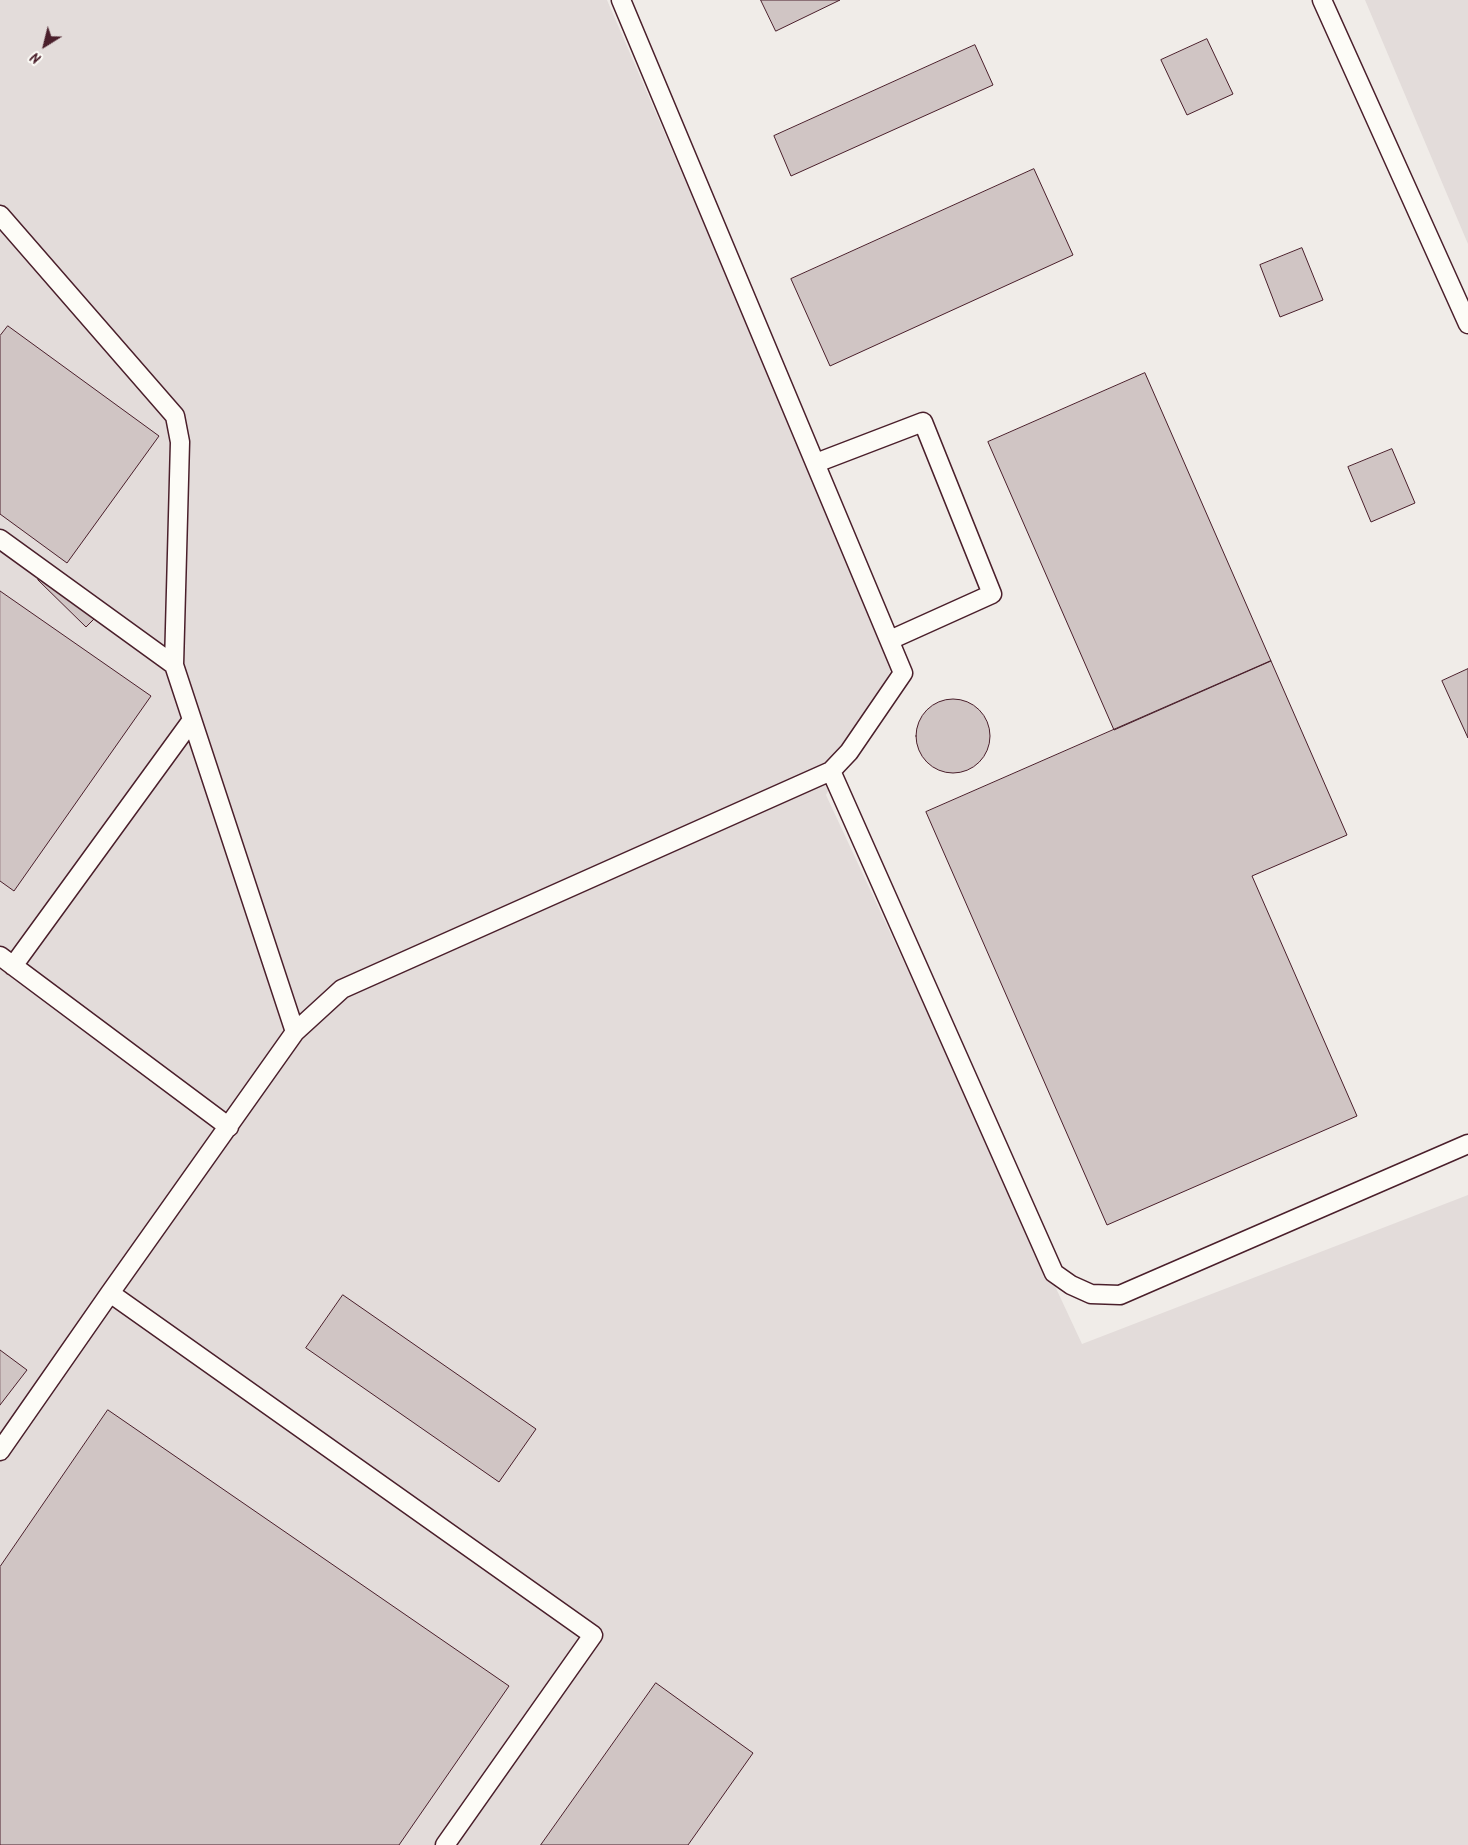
<!DOCTYPE html>
<style>
body{margin:0}
#map{position:relative;width:1468px;height:1845px;overflow:hidden;background:#fdfcf7;font-family:Kalam,sans-serif}
canvas{display:block}
.north{position:absolute;left:20px;top:20px;width:50px;height:50px;-webkit-text-stroke:4px #fdfcf7;paint-order:stroke;rotate:216deg;font-size:14px;font-weight:700;line-height:20px;text-align:center;color:#4a1f2b}
.north::after{content:'';display:block;margin:auto;width:18px;height:22px;background:#4a1f2b;clip-path:polygon(50% 0,100% 100%,50% 72%,0 100%)}
</style>
<div id="map">
<canvas width="1468" height="1845"></canvas>
<div class="north">N</div>
</div>
<script>
const ctx = document.querySelector('canvas').getContext('2d');
ctx.lineJoin = 'round';
function paint(path, color) { ctx.fillStyle = color; ctx.fill(path, 'evenodd'); }
function strokePath(path, color, width, dash) { ctx.strokeStyle = color; ctx.lineWidth = width; ctx.lineCap = dash ? 'butt' : 'round'; ctx.setLineDash(dash || []); ctx.stroke(path); }
const built = new Path2D(`
 M0,0H1468V1845H0Z`);
const green = new Path2D(`
 M0,0H607L894,664L826,795L1082,1344L1468,1195V1845H0Z
 M1365,0H1468V244Z`);
const building = new Path2D(`
 M761,0H840L776,31Z
 M1207,39L1233,94L1187,115L1161,60Z
 M975,45L993,85L791,176L774,136Z
 M1034,169L1073,255L830,366L791,279Z
 M1302,248L1323,300L1280,317L1260,265Z
 M8,326L159,436L67,563L0,514V336Z
 M1145,373L1271,661L1114,730L988,442Z
 M1392,449L1415,503L1371,522L1348,467Z
 M52,566L100,613L86,627L38,580Z
 M0,591L151,696L14,891L0,881Z
 M1271,661L1347,835L1252,876L1357,1116L1107,1225L926,812Z
 M1468,669V738L1442,681Z
 M916 736a37 37 0 1 1 74 0a37 37 0 1 1-74 0Z
 M343,1295L536,1429L499,1482L306,1348Z
 M0,1350L27,1370L0,1405Z
 M108,1410L509,1686L399,1845H0V1567Z
 M656,1683L753,1753L688,1845H541Z`);
const lane = new Path2D(`
 M1322,0L1468,324
 M0,215L175,416L180,442L174,665
 M816,463L923,422L992,594L890,640
 M0,539L174,665L295,1032
 M831,771L1054,1273L1071,1285L1091,1294L1120,1295L1468,1144
 M0,956L229,1127
 M13,966L192,720
 M110,1293L593,1635L445,1845
 M0,1451L110,1293L295,1032L342,989L831,771L849,752L903,673L621,0`);
paint(built, '#f0ece8');
paint(green, '#e3dcda');
paint(building, '#d0c5c4');
strokePath(building, '#4a1f2b', 1);
strokePath(lane, '#4a1f2b', 21);
strokePath(lane, '#fdfcf7', 18);
</script>
